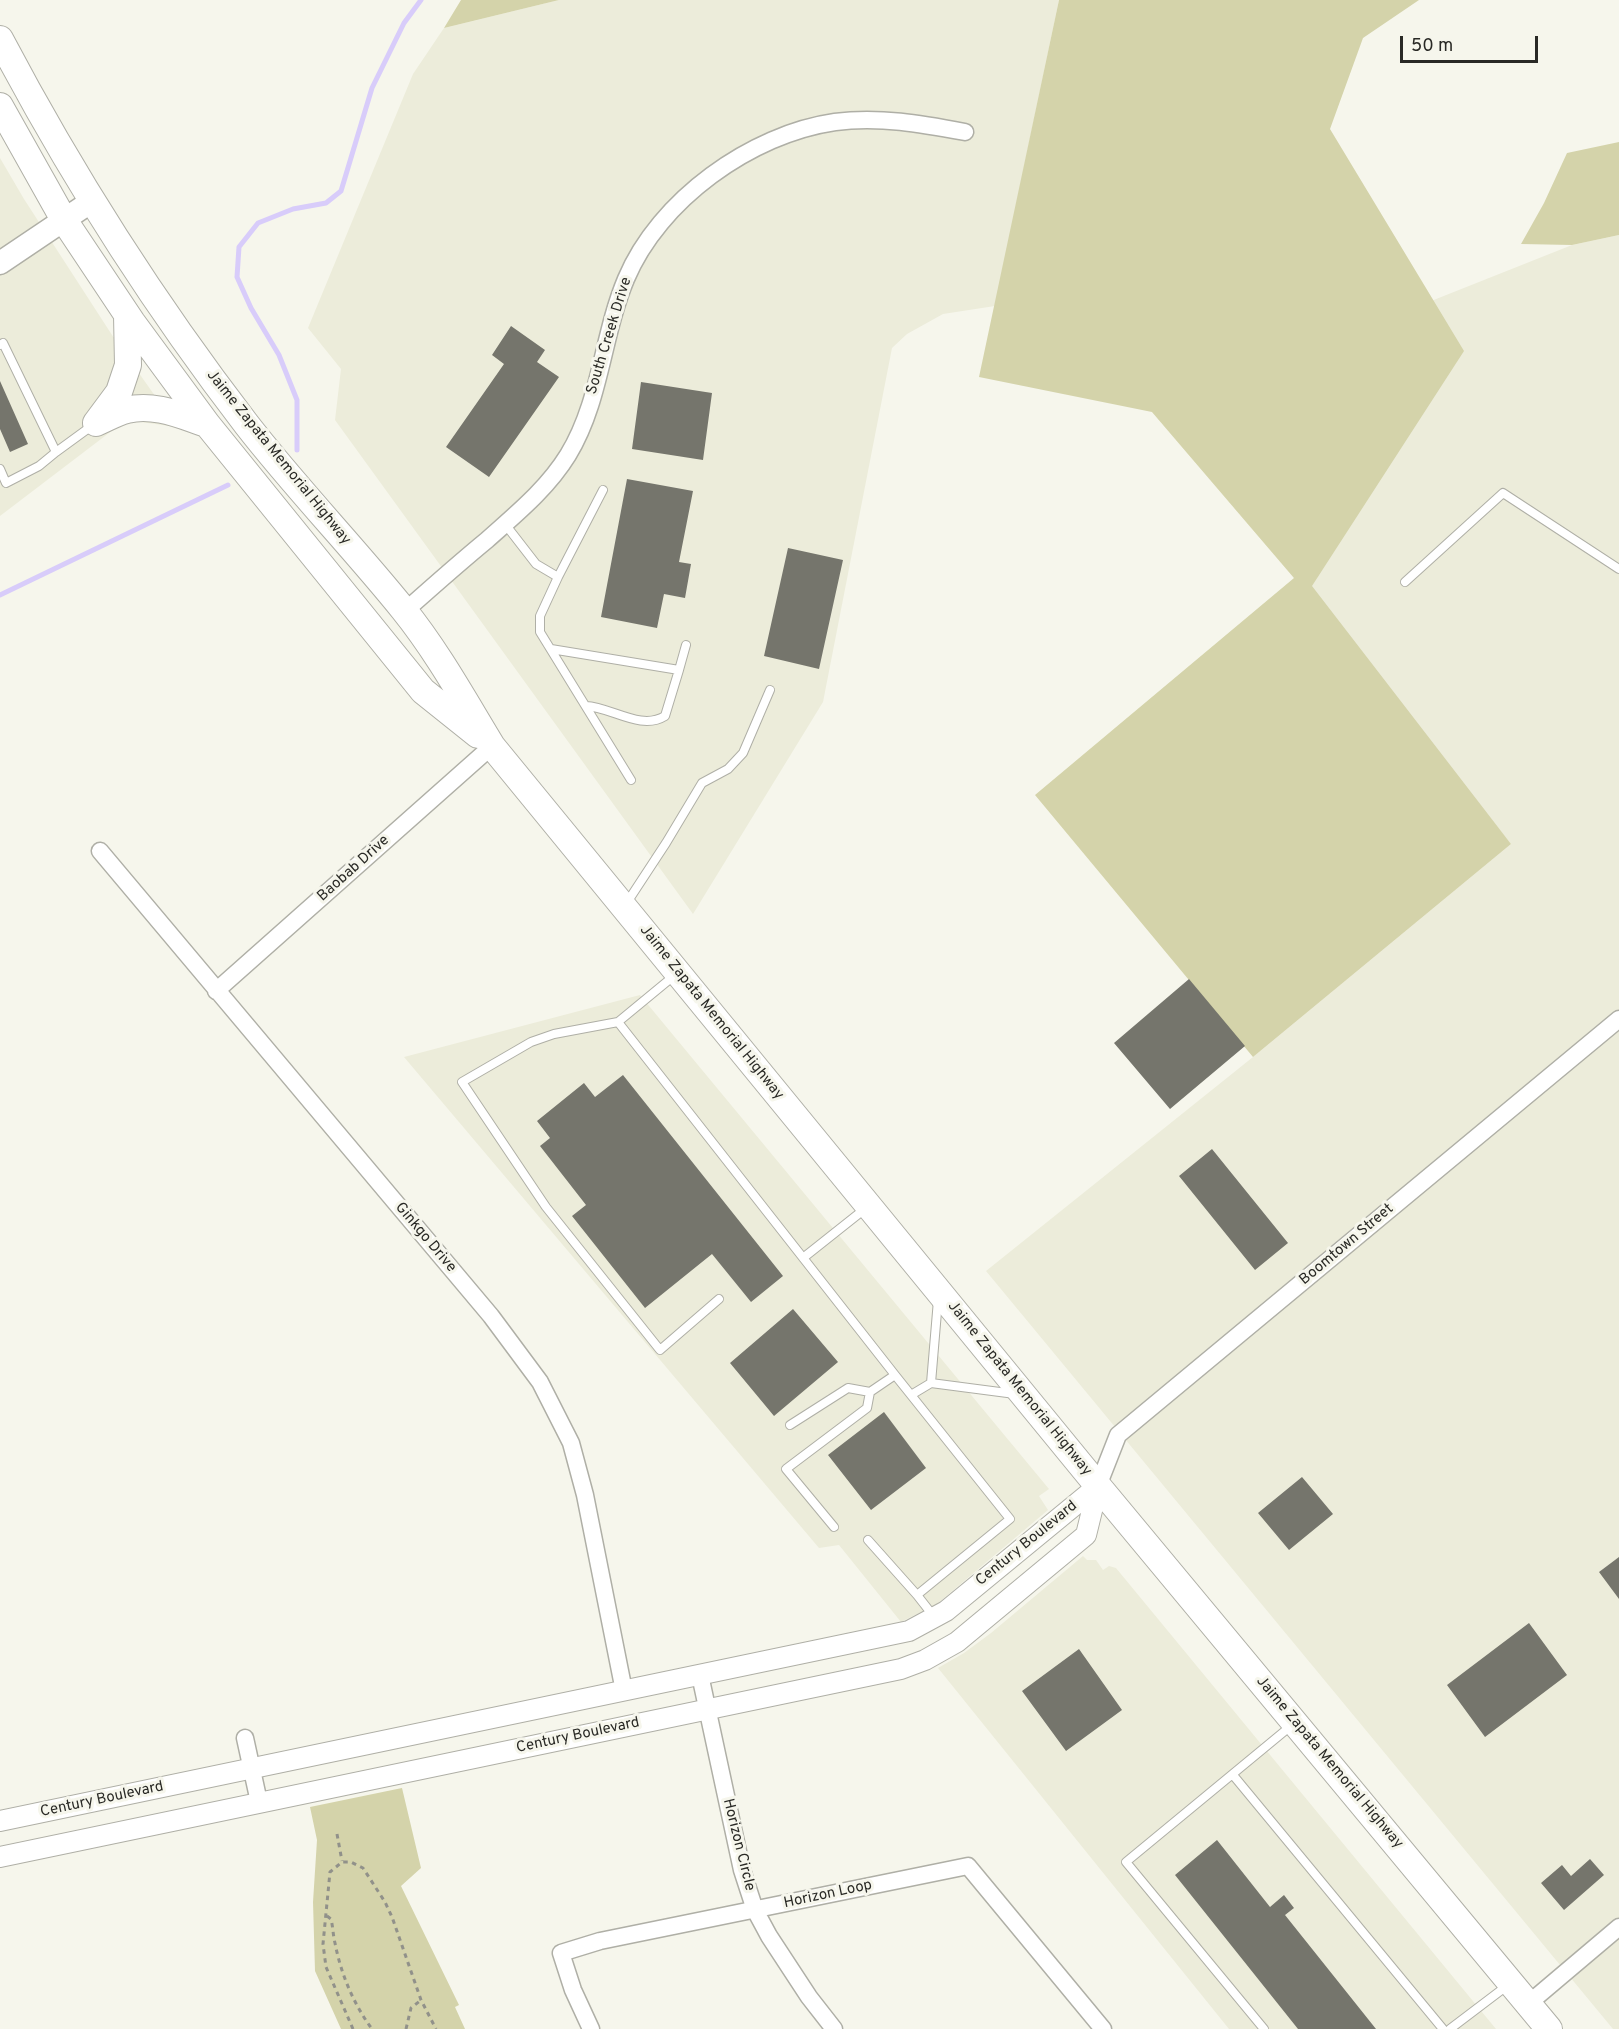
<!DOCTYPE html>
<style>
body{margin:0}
#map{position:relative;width:1619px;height:2029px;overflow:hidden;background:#f6f6ec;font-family:Overpass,sans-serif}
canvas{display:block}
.scale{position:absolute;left:1400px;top:36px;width:138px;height:27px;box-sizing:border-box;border:3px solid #292925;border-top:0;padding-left:8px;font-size:18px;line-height:21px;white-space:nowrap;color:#292925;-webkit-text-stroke:4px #f6f6ec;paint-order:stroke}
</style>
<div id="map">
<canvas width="1619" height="2029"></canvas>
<div class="scale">50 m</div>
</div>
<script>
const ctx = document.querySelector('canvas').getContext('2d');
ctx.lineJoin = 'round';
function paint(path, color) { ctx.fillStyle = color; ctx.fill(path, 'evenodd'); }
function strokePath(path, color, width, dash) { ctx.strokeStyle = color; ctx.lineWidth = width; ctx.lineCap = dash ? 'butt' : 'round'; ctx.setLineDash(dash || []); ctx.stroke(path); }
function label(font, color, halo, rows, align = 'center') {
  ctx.font = font + ' Overpass,sans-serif'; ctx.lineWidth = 6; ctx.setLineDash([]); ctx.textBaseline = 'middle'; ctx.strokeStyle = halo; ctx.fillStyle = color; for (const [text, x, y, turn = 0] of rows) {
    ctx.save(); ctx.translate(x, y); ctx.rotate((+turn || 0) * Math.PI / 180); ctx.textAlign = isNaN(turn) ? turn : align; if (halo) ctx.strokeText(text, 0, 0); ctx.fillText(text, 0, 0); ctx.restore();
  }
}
const built = new Path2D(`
 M559,0H1059L995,306L943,314L907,334L892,348L823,702L693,914L335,420L341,369L308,328L413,74L444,28Z
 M0,158L24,199L112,335L177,427L126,420L0,516Z
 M1619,235V2029H1613L986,1271L1253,1057L1511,844L1294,578L1152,412L1572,245Z
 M640,995L1049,1489L1039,1496L1048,1510L937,1604L901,1622L839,1545L819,1548L404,1057Z
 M1083,1556L1087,1560H1096L1103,1570L1109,1566L1116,1568L1496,2029H1229L938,1668L964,1653L991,1633Z`);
const green = new Path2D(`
 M461,0H559L444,28Z
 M1059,0H1419L1363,38L1330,129L1464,351L1312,586L1511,844L1253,1057L1035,795L1294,578L1152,412L979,377Z
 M1619,142V235L1572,245L1521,244L1544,203L1567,153Z
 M402,1788L421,1868L401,1886L459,2005L455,2007L465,2029H341L315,1971L313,1902L317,1840L310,1807Z`);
const stream = new Path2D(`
 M297,450V400L279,355L251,308L237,277L239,247L258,223L293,209L326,203L341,191L372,88L404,23L421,0
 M0,595L228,485`);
const building = new Path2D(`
 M511,326L545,350L537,362L559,377L489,477L446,447L504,364L492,355Z
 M0,381L28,444L10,452L0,429Z
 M641,382L712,393L703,460L632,449Z
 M627,479L693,491L679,562L691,564L685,598L664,594L657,628L601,617Z
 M788,548L843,560L819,669L764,656Z
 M1189,979L1245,1046L1170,1109L1114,1043Z
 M623,1075L783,1276L751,1302L712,1254L645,1308L572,1216L586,1205L540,1146L550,1138L537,1121L584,1083L595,1097Z
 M1212,1149L1288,1243L1255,1270L1179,1176Z
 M793,1309L838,1362L774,1416L730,1363Z
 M884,1412L926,1468L871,1510L828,1455Z
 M1302,1477L1333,1514L1289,1550L1258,1513Z
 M1619,1557V1599L1599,1572Z
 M1529,1623L1567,1675L1485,1737L1447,1685Z
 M1079,1649L1122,1710L1066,1751L1022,1691Z
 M1217,1840L1270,1907L1284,1895L1294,1908L1285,1915L1376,2029H1298L1175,1875Z
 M1590,1859L1604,1875L1564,1910L1541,1883L1562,1865L1571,1876Z`);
const path = new Path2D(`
 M337,1834L342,1861
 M327,1916L331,1919C333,1927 333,1935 335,1943C341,1974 353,2003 372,2029
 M353,2029L326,1967L323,1944L330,1872L342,1862H351L363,1868L385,1902L392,1917L421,2000L436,2029
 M406,2029L411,2008L421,2000`);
const service = new Path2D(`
 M0,345L3,343L56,452L39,466L6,483L0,469
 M56,452L93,425
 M505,524L536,564L558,577L540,616V632L631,780
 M558,577L603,490
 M1405,582L1503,493L1619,569
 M551,649L679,670L665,716C641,731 611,707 586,706
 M679,670L686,645
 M626,904L666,843L702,783L728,769L743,753L770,690
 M675,975L618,1022L895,1375L911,1395L931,1383L1015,1394
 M618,1022L554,1034L531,1042L462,1082L546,1207L660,1350L719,1299
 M803,1258L866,1208
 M931,1383L938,1300
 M790,1425L848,1388L870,1392L895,1375
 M834,1527L786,1469L867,1408L870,1392
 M868,1540L917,1595L1010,1519L911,1395
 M917,1595L935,1618
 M1233,1775L1443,2029
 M1264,2029L1126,1862L1292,1725
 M1450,2029L1508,1985`);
const minor = new Path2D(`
 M405,611C432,587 459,563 487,540C516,514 547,489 568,455C601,401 602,336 626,279C659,200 751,134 835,122C879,116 922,124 965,132
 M100,851L491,1316L540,1382L571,1443L585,1495L624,1691
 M216,991L492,746
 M1098,1486L1118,1435L1619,1019
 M700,1675L742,1870L755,1910L769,1936L809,1997L834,2029
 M245,1738L259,1802
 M1528,2004L1619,1927
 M591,2029L573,1990L561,1953L600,1941L968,1866L1103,2029`);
const tertiary = new Path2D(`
 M0,1821L909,1631L946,1611L1098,1486
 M0,1857L901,1669L925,1660L957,1642L1086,1535L1098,1486`);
const secondary = new Path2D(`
 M0,263L92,201`);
const primary = new Path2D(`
 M0,39C71,174 154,304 247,425C296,488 353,547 403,609C437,651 464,700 492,746L1098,1486L1549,2029
 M0,106L64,220L132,322L207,424L423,691L478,735
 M96,423L119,392L128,365L127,315
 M96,423C106,419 117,412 127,410C154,403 182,416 207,424`);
const streetNames = [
 ["South Creek Drive",610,336,-73],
 ["Jaime Zapata Memorial Highway",278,458,51],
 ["Baobab Drive",354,869,-42],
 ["Jaime Zapata Memorial Highway",711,1013,51],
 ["Ginkgo Drive",425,1238,50],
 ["Boomtown Street",1347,1245,-40],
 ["Jaime Zapata Memorial Highway",1019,1389,51],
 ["Century Boulevard",1027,1544,-39],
 ["Century Boulevard",578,1736,-12],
 ["Jaime Zapata Memorial Highway",1329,1763,50],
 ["Century Boulevard",102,1800,-12],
 ["Horizon Circle",738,1845,76],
 ["Horizon Loop",828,1895,-12]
];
paint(built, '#ececda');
paint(green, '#d4d3aa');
strokePath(stream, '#d8ccfa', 5);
paint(building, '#75756c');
strokePath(service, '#afafa6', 10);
strokePath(minor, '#afafa6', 19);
strokePath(tertiary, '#afafa6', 22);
strokePath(secondary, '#afafa6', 25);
strokePath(primary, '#afafa6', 28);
strokePath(path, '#91918a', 3, [4.5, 4.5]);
strokePath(service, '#fff', 8);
strokePath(minor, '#fff', 16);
strokePath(tertiary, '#fff', 20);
strokePath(secondary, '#fff', 22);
strokePath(primary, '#fff', 26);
label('15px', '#292925', '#f6f6ec', streetNames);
</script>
